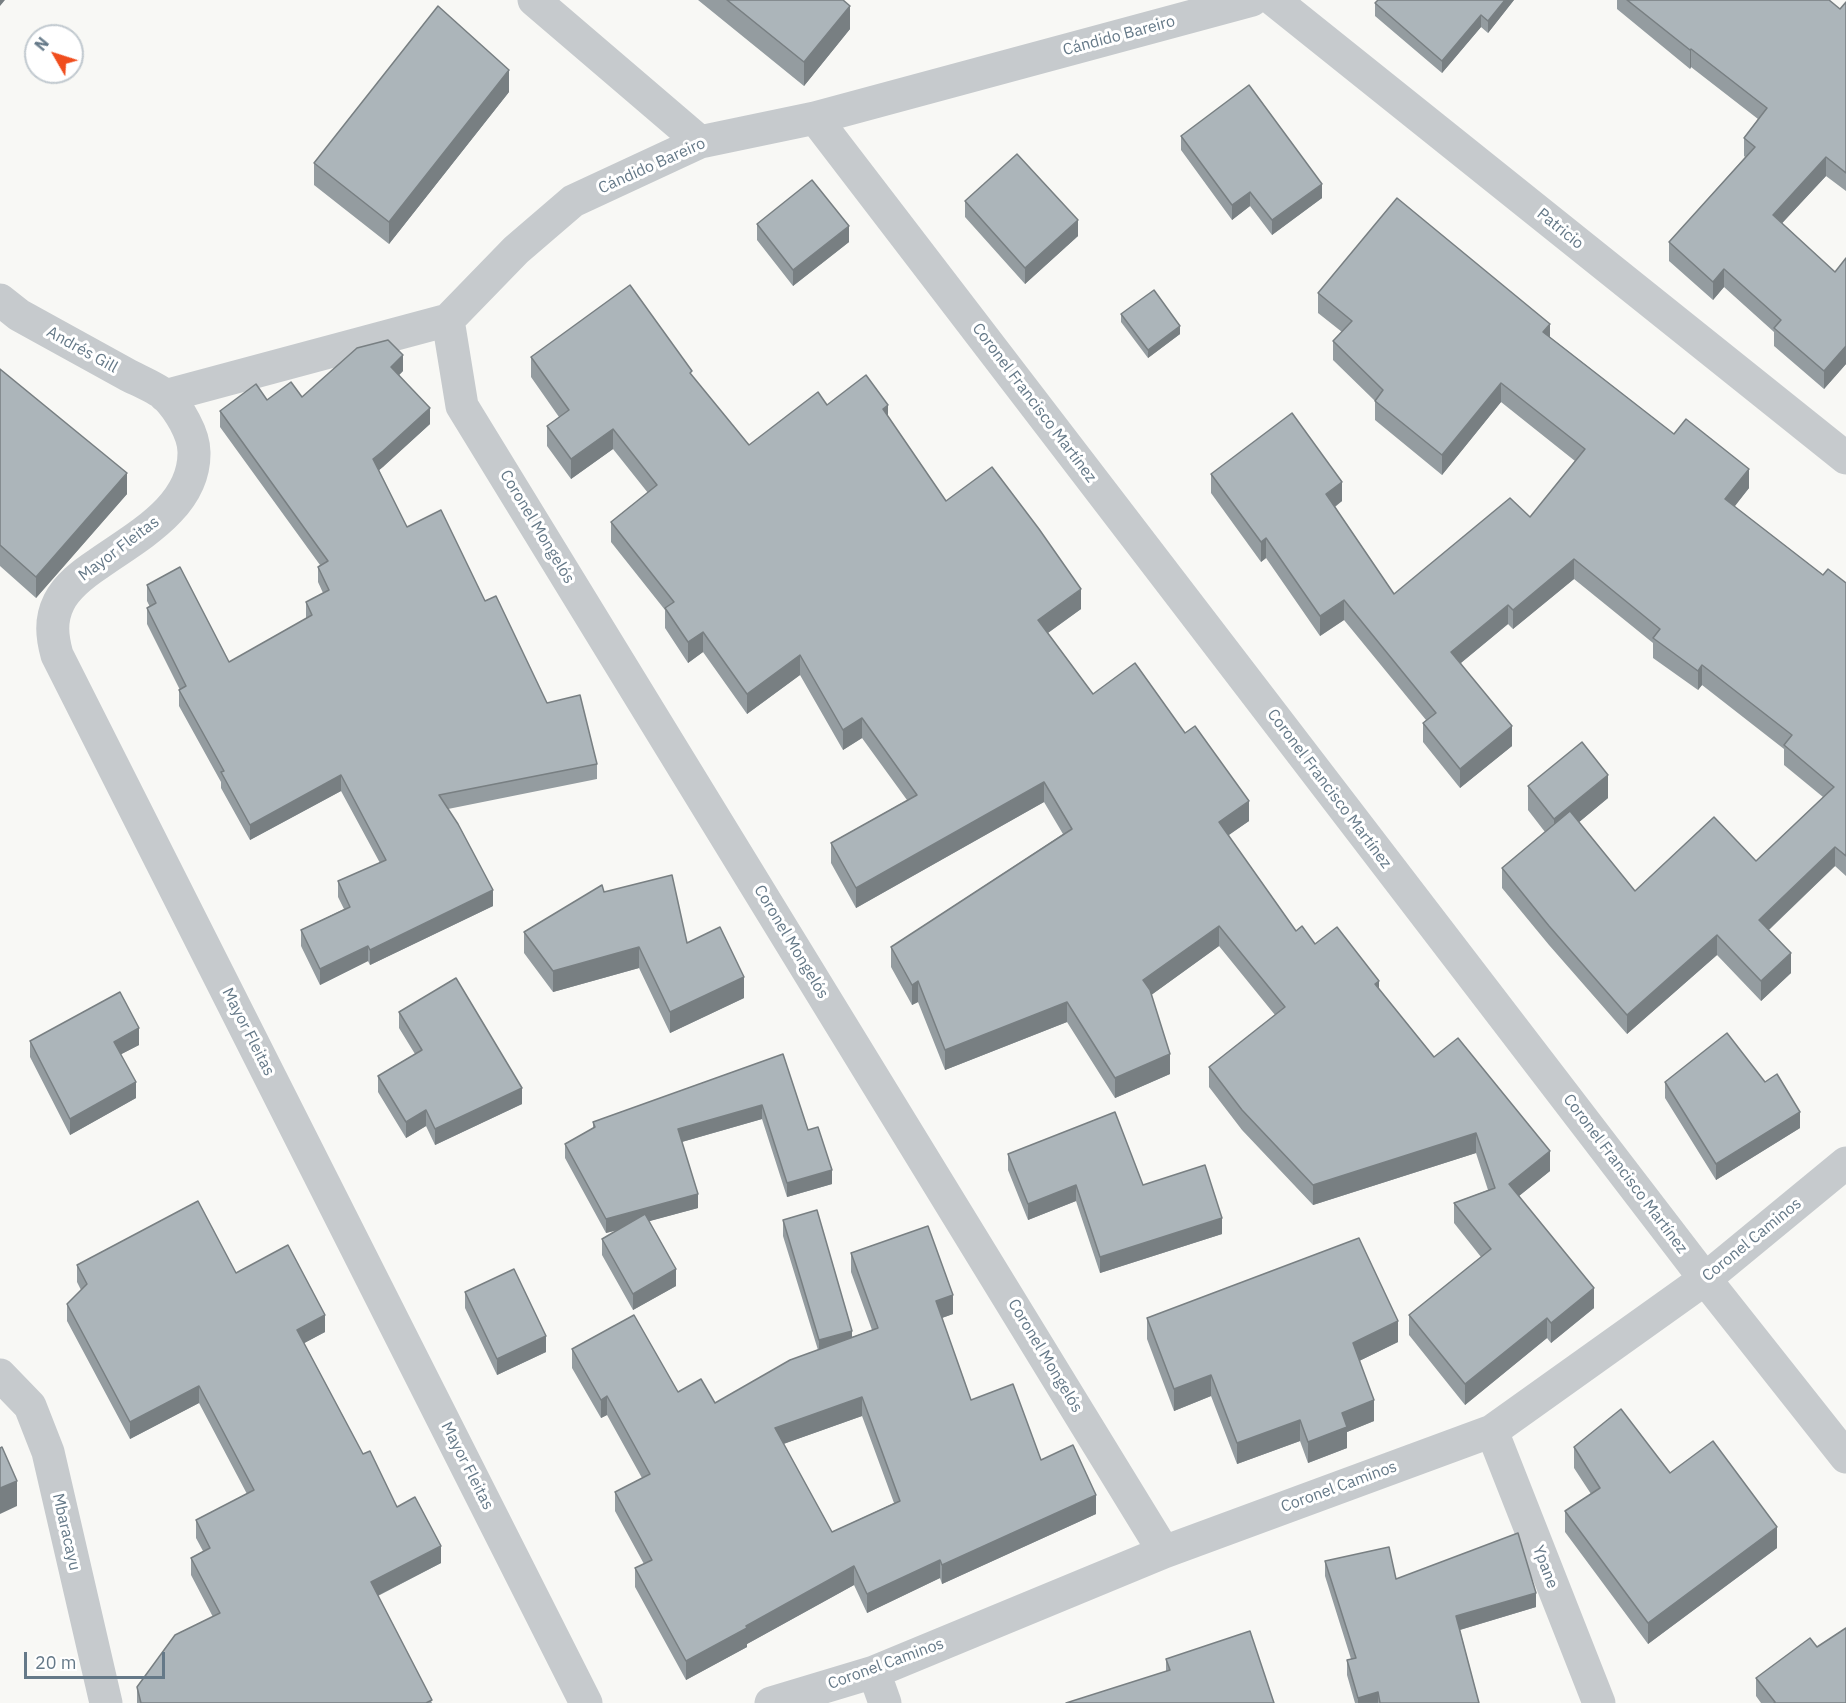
<!DOCTYPE html>
<meta charset="utf-8">
<style>
body{margin:0}
#map{position:relative;width:1846px;height:1703px;overflow:hidden;background:#f8f8f5;font-family:"IBM Plex Sans",sans-serif}
canvas{display:block}
.north{position:absolute;left:24px;top:24px;width:60px;height:60px;box-sizing:border-box;background:#fff;border:2px solid #c1c9cf;border-radius:50%;rotate:309deg;font-size:16px;font-weight:700;line-height:24px;text-align:center;color:#657988}
.north::after{content:'';display:block;margin:auto;width:21px;height:27px;background:#f04d1d;clip-path:polygon(50% 0,100% 100%,50% 72%,0 100%)}
.scale{position:absolute;left:24px;top:1652px;width:141px;height:27px;box-sizing:border-box;border:3px solid #657988;border-top:0;padding-left:8px;font-size:18px;line-height:21px;white-space:nowrap;color:#657988;-webkit-text-stroke:4px #fff;paint-order:stroke}
</style>
<div id="map">
<canvas width="1846" height="1703"></canvas>
<div class="north">N</div>
<div class="scale">20 m</div>
</div>
<script>
const ctx = document.querySelector('canvas').getContext('2d');
ctx.lineJoin = 'round';
function strokePath(path, color, width, dash) { ctx.strokeStyle = color; ctx.lineWidth = width; ctx.lineCap = dash ? 'butt' : 'round'; ctx.setLineDash(dash || []); ctx.stroke(path); }
function paint(path, color) { ctx.fillStyle = color; ctx.fill(path, 'evenodd'); }
function label(font, color, halo, rows, align = 'center') {
  ctx.font = font + ' "IBM Plex Sans",sans-serif'; ctx.lineWidth = 6; ctx.setLineDash([]); ctx.textBaseline = 'middle'; ctx.strokeStyle = halo; ctx.fillStyle = color; for (const [text, x, y, turn = 0] of rows) {
    ctx.save(); ctx.translate(x, y); ctx.rotate((+turn || 0) * Math.PI / 180); ctx.textAlign = isNaN(turn) ? turn : align; if (halo) ctx.strokeText(text, 0, 0); ctx.fillText(text, 0, 0); ctx.restore();
  }
}
const minor = new Path2D(`
 M534,0L700,142
 M1274,0L1846,458
 M815,118L1705,1279L1846,1457
 M0,300L19,315C54,334 90,354 126,374C137,380 157,388 166,396C179,409 194,434 194,452C195,507 136,537 98,564C83,574 67,586 59,602C50,620 52,637 57,655L586,1703
 M448,320L462,406L1164,1552
 M165,396L448,320L516,250L573,201L700,142L815,118L1252,0
 M0,1375L30,1406L48,1452L106,1703
 M1492,1431L1599,1703
 M874,1672L885,1703
 M771,1703L874,1672L1164,1552L1492,1431L1705,1279L1846,1163`);
const wall = new Path2D(`
 M698,0H843L850,29L804,86Z
 M1514,0L1488,33L1481,27L1442,73L1375,16V3Z
 M1617,0H1829L1840,9L1846,2V191L1826,176L1782,223L1835,272L1846,258V364L1824,389L1774,346V332L1724,287L1713,300L1669,261V242L1745,157L1744,156V138L1758,119L1691,67L1690,69L1617,9Z
 M509,92L389,244L314,185V163Z
 M1181,136L1322,198L1272,235L1250,206L1232,220L1181,150Z
 M965,201L1078,236L1025,284L965,217Z
 M757,224L849,242L793,286L757,240Z
 M1318,293L1550,337L1674,434L1749,488L1734,506L1823,575L1846,583V876L1835,866L1769,930L1791,973L1761,1001L1717,955L1627,1034L1549,945L1502,888V868L1545,832L1528,810V786L1608,798L1579,822L1635,891L1756,861L1823,797L1784,765V749L1702,685L1698,690L1653,658V643L1574,579L1513,629L1508,624L1461,663L1512,746L1460,788L1423,742V723L1426,720L1344,620L1320,636L1266,558L1261,562L1211,493V474L1342,501L1335,507L1394,594L1530,517L1575,461L1501,402L1442,475L1375,420V401L1333,360V341L1342,332L1318,313Z
 M1121,314L1180,334L1148,358L1121,322Z
 M531,357L692,376L749,445L827,405L888,417L946,501L1081,609L1048,633L1093,694L1249,821L1228,835L1296,931L1315,944L1379,990L1434,1057L1550,1171L1519,1196L1594,1308L1551,1343L1547,1338L1465,1405L1409,1335V1315L1481,1257L1454,1223V1203L1488,1190L1476,1153L1313,1205L1242,1130L1209,1087V1067L1275,1015L1219,946L1151,995L1170,1074L1115,1098L1067,1022L945,1070L918,1002L912,1005L891,967V947L1063,834L1044,802L856,908L831,863V843L907,800L862,738L843,750L800,675L747,714L703,652L688,663L665,628V610L611,542V522L648,493L613,449L571,479L547,446V426L559,417L531,377Z
 M0,369L127,494L36,598L0,566Z
 M403,371L399,375L430,424L379,470L407,527L485,601L547,703L597,764V779L448,809L493,906L370,965L368,961L320,985L301,946V930L344,909L338,897V881L380,863L341,791L250,840L221,788V782L179,706V690H180L147,624V608L150,607L147,601V585L229,662L306,619V602L323,593L318,582V567L320,565L220,427V411L267,400L302,397Z
 M604,892L687,943L744,998L670,1033L639,968L553,992L524,953V932Z
 M399,1012L522,1104L435,1145L426,1126L406,1138L378,1092V1076L415,1054L399,1028Z
 M30,1041L139,1045L121,1054L136,1098L70,1135L30,1057Z
 M783,1054L808,1130L832,1184L787,1197L762,1119L682,1142L698,1208L649,1221L676,1286L633,1310L602,1255V1239L618,1230L606,1233L565,1158V1144L593,1128V1122Z
 M1665,1082L1800,1128L1716,1180L1665,1098Z
 M1008,1154L1222,1234L1100,1273L1076,1201L1028,1220L1008,1170Z
 M783,1220L852,1337L872,1330L851,1272V1253L953,1314L942,1318L971,1400L1041,1460L1096,1514L942,1584L940,1578L867,1613L854,1585L747,1644V1647L686,1680L635,1587V1568L644,1564L615,1511V1492L642,1478L607,1415L601,1418L572,1368V1349L678,1392L715,1403L818,1350L783,1236ZM862,1416L894,1503L832,1532L783,1444Z
 M77,1265L236,1273L325,1332L304,1343L363,1454L397,1507L441,1563L378,1596L432,1703H137V1687L213,1617L191,1575V1558L203,1551L196,1538V1520L247,1494L199,1403L130,1439L67,1321V1304L81,1290L77,1282Z
 M465,1292L546,1352L497,1375L465,1308Z
 M1147,1318L1398,1342L1359,1361L1374,1421L1347,1432V1448L1308,1463L1300,1441L1237,1464L1211,1396L1174,1411L1147,1339Z
 M1574,1447L1777,1548L1648,1644L1565,1532V1511L1591,1494L1574,1468Z
 M1325,1561L1396,1579L1536,1607L1460,1630L1479,1703H1355L1347,1675V1660L1351,1659L1325,1576Z
 M1817,1647L1846,1703H1761L1756,1696V1678Z
 M1166,1659L1274,1703L1166,1671Z`);
const shadedWall = new Path2D(`
 M0,0H5L0,6Z
 M1505,0H1514L1488,33V21Z
 M850,6V29L804,86V62Z
 M1481,15V27L1442,73V61Z
 M1691,49V67L1690,69V50Z
 M509,70V92L389,244V222Z
 M1826,157V176L1773,233V215Z
 M1322,184V198L1272,235V220Z
 M1250,192V206L1232,220V205Z
 M1078,220V236L1025,284V268Z
 M849,226V242L793,286V270Z
 M1724,269V287L1713,300V282Z
 M1550,324V343L1543,332Z
 M1180,326V334L1148,358V350Z
 M1846,346V364L1824,389V371Z
 M403,355V371L391,383V367Z
 M1501,383V402L1442,475V455Z
 M888,405V425L883,409Z
 M430,408V424L383,467L373,475V459Z
 M613,429V449L571,479V459Z
 M1749,469V488L1725,519V499Z
 M127,473V494L36,598V577Z
 M1342,482V501L1326,513V494Z
 M1266,538V558L1261,562V542Z
 M1574,559V579L1513,629V610Z
 M1081,589V609L1038,640V620Z
 M1344,600V620L1320,636V616Z
 M1508,605V624L1451,671V652Z
 M703,632V652L688,663V642Z
 M800,655V675L747,714V694Z
 M1702,665V685L1698,690V671Z
 M862,718V738L843,750V730Z
 M1512,726V746L1460,788V769Z
 M341,775V791L250,840V825Z
 M1608,775V798L1554,843V819Z
 M1044,782V802L856,908V888Z
 M1249,801V821L1219,842V822Z
 M1835,847V866L1759,939V920Z
 M493,890V906L370,965V950Z
 M1219,926V946L1143,1001V980Z
 M1717,935V955L1627,1034V1015Z
 M368,946V961L320,985V969Z
 M639,947V968L553,992V971Z
 M1791,953V973L1761,1001V981Z
 M744,977V998L670,1033V1012Z
 M918,981V1002L912,1005V985Z
 M1379,981V1001L1375,984Z
 M1067,1002V1022L945,1070V1050Z
 M139,1028V1045L114,1058V1042Z
 M1170,1054V1074L1115,1098V1078Z
 M136,1082V1098L70,1135V1119Z
 M522,1088V1104L435,1145V1129Z
 M762,1105V1119L678,1143V1129Z
 M426,1110V1126L406,1138V1122Z
 M1800,1112V1128L1716,1180V1164Z
 M1476,1133V1153L1313,1205V1185Z
 M1550,1151V1171L1509,1204V1184Z
 M832,1170V1184L787,1197V1183Z
 M1076,1185V1201L1028,1220V1204Z
 M698,1194V1208L606,1233V1219Z
 M1222,1218V1234L1100,1273V1257Z
 M676,1269V1286L633,1310V1294Z
 M1594,1288V1308L1551,1343V1323Z
 M953,1295V1314L936,1320V1301Z
 M325,1315V1332L297,1347V1330Z
 M1547,1318V1338L1465,1405V1384Z
 M1398,1321V1342L1353,1364V1343Z
 M852,1331V1347L819,1356V1340Z
 M546,1336V1352L497,1375V1359Z
 M1211,1375V1396L1174,1411V1389Z
 M199,1386V1403L130,1439V1422Z
 M607,1396V1415L601,1418V1400Z
 M862,1397V1416L775,1447V1428Z
 M1374,1400V1421L1347,1432V1448L1308,1463V1442L1342,1413Z
 M1300,1420V1441L1237,1464V1443Z
 M17,1481V1506L0,1514V1488Z
 M1096,1495V1514L942,1584V1565Z
 M1777,1527V1548L1648,1644V1623Z
 M441,1546V1563L371,1599V1582Z
 M940,1560V1578L867,1613V1594Z
 M854,1566V1585L747,1644V1647L686,1680V1661L746,1626Z
 M1536,1593V1607L1456,1631V1616Z
 M1378,1692V1703H1358V1698Z`);
const building = new Path2D(`
 M727,0H843L850,6L804,62Z
 M1378,0H1505L1488,21L1481,15L1442,61L1375,3Z
 M1627,0H1829L1840,9L1846,2V173L1826,157L1773,215L1835,272L1846,258V346L1824,371L1774,328L1781,320L1724,269L1713,282L1669,242L1755,147L1744,138L1767,108L1691,49L1690,50Z
 M438,6L509,70L389,222L314,163Z
 M1249,85L1322,184L1272,220L1250,192L1232,205L1181,136Z
 M1017,154L1078,220L1025,268L965,201Z
 M812,180L849,226L793,270L757,224Z
 M1397,198L1550,324L1543,332L1674,434L1686,419L1749,469L1725,499L1823,575L1828,569L1846,583V856L1835,847L1759,920L1791,953L1761,981L1717,935L1627,1015L1549,926L1502,868L1570,811L1635,891L1714,817L1756,861L1834,787L1784,745L1792,735L1702,665L1698,671L1653,638L1660,629L1574,559L1513,610L1508,605L1451,652L1512,726L1460,769L1423,723L1436,713L1344,600L1320,616L1266,538L1261,542L1211,474L1292,413L1342,482L1326,494L1394,594L1510,498L1530,517L1585,449L1501,383L1442,455L1375,401L1383,390L1333,341L1352,321L1318,293Z
 M630,285L692,371L690,373L749,445L818,392L827,405L866,375L888,405L883,409L946,501L992,467L1039,529L1081,589L1038,620L1093,694L1135,663L1185,733L1195,726L1249,801L1219,822L1296,931L1302,926L1315,944L1337,927L1379,981L1375,984L1434,1057L1458,1038L1550,1151L1509,1184L1594,1288L1551,1323L1547,1318L1465,1384L1409,1315L1491,1249L1454,1203L1495,1188L1476,1133L1313,1185L1242,1110L1209,1067L1285,1007L1219,926L1143,980L1150,990L1170,1054L1115,1078L1067,1002L945,1050L918,981L912,985L891,947L1072,829L1044,782L856,888L831,843L917,795L862,718L843,730L800,655L747,694L703,632L688,642L665,608L674,602L611,522L657,485L613,429L571,459L547,426L569,410L531,357Z
 M1154,290L1180,326L1148,350L1121,314Z
 M388,340L403,355L391,367L430,408L383,451L373,459L407,527L441,510L485,601L496,596L547,703L580,695L597,764L439,795L458,824L493,890L370,950L368,946L320,969L301,930L350,907L338,881L386,860L341,775L250,825L221,772L224,771L179,690L186,686L147,608L156,603L147,585L180,567L229,662L312,615L306,602L329,590L318,567L328,561L220,411L256,384L267,400L291,382L302,397L357,348Z
 M0,369L127,473L36,577L0,545Z
 M1582,742L1608,775L1554,819L1528,786Z
 M672,875L687,943L720,927L744,977L670,1012L639,947L553,971L524,932L602,885L604,892Z
 M456,978L522,1088L435,1129L426,1110L406,1122L378,1076L422,1050L399,1012Z
 M120,992L139,1028L114,1042L136,1082L70,1119L30,1041Z
 M1727,1033L1765,1082L1777,1074L1800,1112L1716,1164L1665,1082Z
 M783,1054L808,1130L818,1127L832,1170L787,1183L762,1105L678,1129L698,1194L606,1219L565,1144L595,1127L593,1122Z
 M1115,1112L1143,1185L1205,1165L1222,1218L1100,1257L1076,1185L1028,1204L1008,1154Z
 M198,1201L236,1273L288,1245L325,1315L297,1330L363,1454L370,1451L397,1507L415,1497L441,1546L371,1582L432,1700L426,1703H141L137,1687L175,1635L220,1613L191,1558L210,1548L196,1520L254,1490L199,1386L130,1422L67,1304L87,1284L77,1265Z
 M817,1210L852,1331L819,1340L783,1220Z
 M645,1214L676,1269L633,1294L602,1239Z
 M928,1226L953,1295L936,1301L971,1400L1013,1384L1041,1460L1073,1445L1096,1495L942,1565L940,1560L867,1594L854,1566L746,1626L747,1628L686,1661L635,1568L652,1560L615,1492L650,1474L607,1396L601,1400L572,1349L634,1315L678,1392L701,1379L715,1403L790,1360L878,1328L851,1253ZM862,1397L900,1501L832,1532L775,1428Z
 M1359,1238L1398,1321L1353,1343L1374,1400L1342,1413L1347,1427L1308,1442L1300,1420L1237,1443L1211,1375L1174,1389L1147,1318Z
 M514,1269L546,1336L497,1359L465,1292Z
 M1621,1409L1670,1473L1713,1441L1777,1527L1648,1623L1565,1511L1600,1488L1574,1447Z
 M2,1447L17,1481L0,1488V1448Z
 M1518,1533L1536,1593L1456,1616L1479,1703H1380L1378,1692L1358,1698L1347,1660L1356,1658L1325,1561L1389,1547L1396,1579Z
 M1846,1628V1703H1774L1775,1702L1756,1678L1810,1638L1817,1647Z
 M1250,1631L1274,1703H1066L1170,1670L1166,1659Z`);
const streetNames = [
 ["Cándido Bareiro",1119,36,-15],
 ["Cándido Bareiro",652,166,-24],
 ["Patricio",1560,229,39],
 ["Andrés Gill",82,350,29],
 ["Coronel Francisco Martínez",1034,403,53],
 ["Coronel Mongelós",537,527,59],
 ["Mayor Fleitas",119,549,-37],
 ["Coronel Francisco Martínez",1329,789,53],
 ["Coronel Mongelós",791,942,59],
 ["Mayor Fleitas",248,1032,63],
 ["Coronel Francisco Martínez",1625,1174,53],
 ["Coronel Caminos",1752,1240,-39],
 ["Coronel Mongelós",1045,1356,59],
 ["Mayor Fleitas",467,1466,63],
 ["Coronel Caminos",1339,1487,-20],
 ["Mbaracayu",66,1532,77],
 ["Ypane",1545,1567,69],
 ["Coronel Caminos",886,1664,-20]
];
strokePath(minor, '#c6cacd', 33);
paint(wall, '#949ca0');
paint(shadedWall, '#787f82');
paint(building, '#acb5ba');
strokePath(building, '#787f82', 1.5);
label('16px', '#657988', '#fff', streetNames);
</script>
